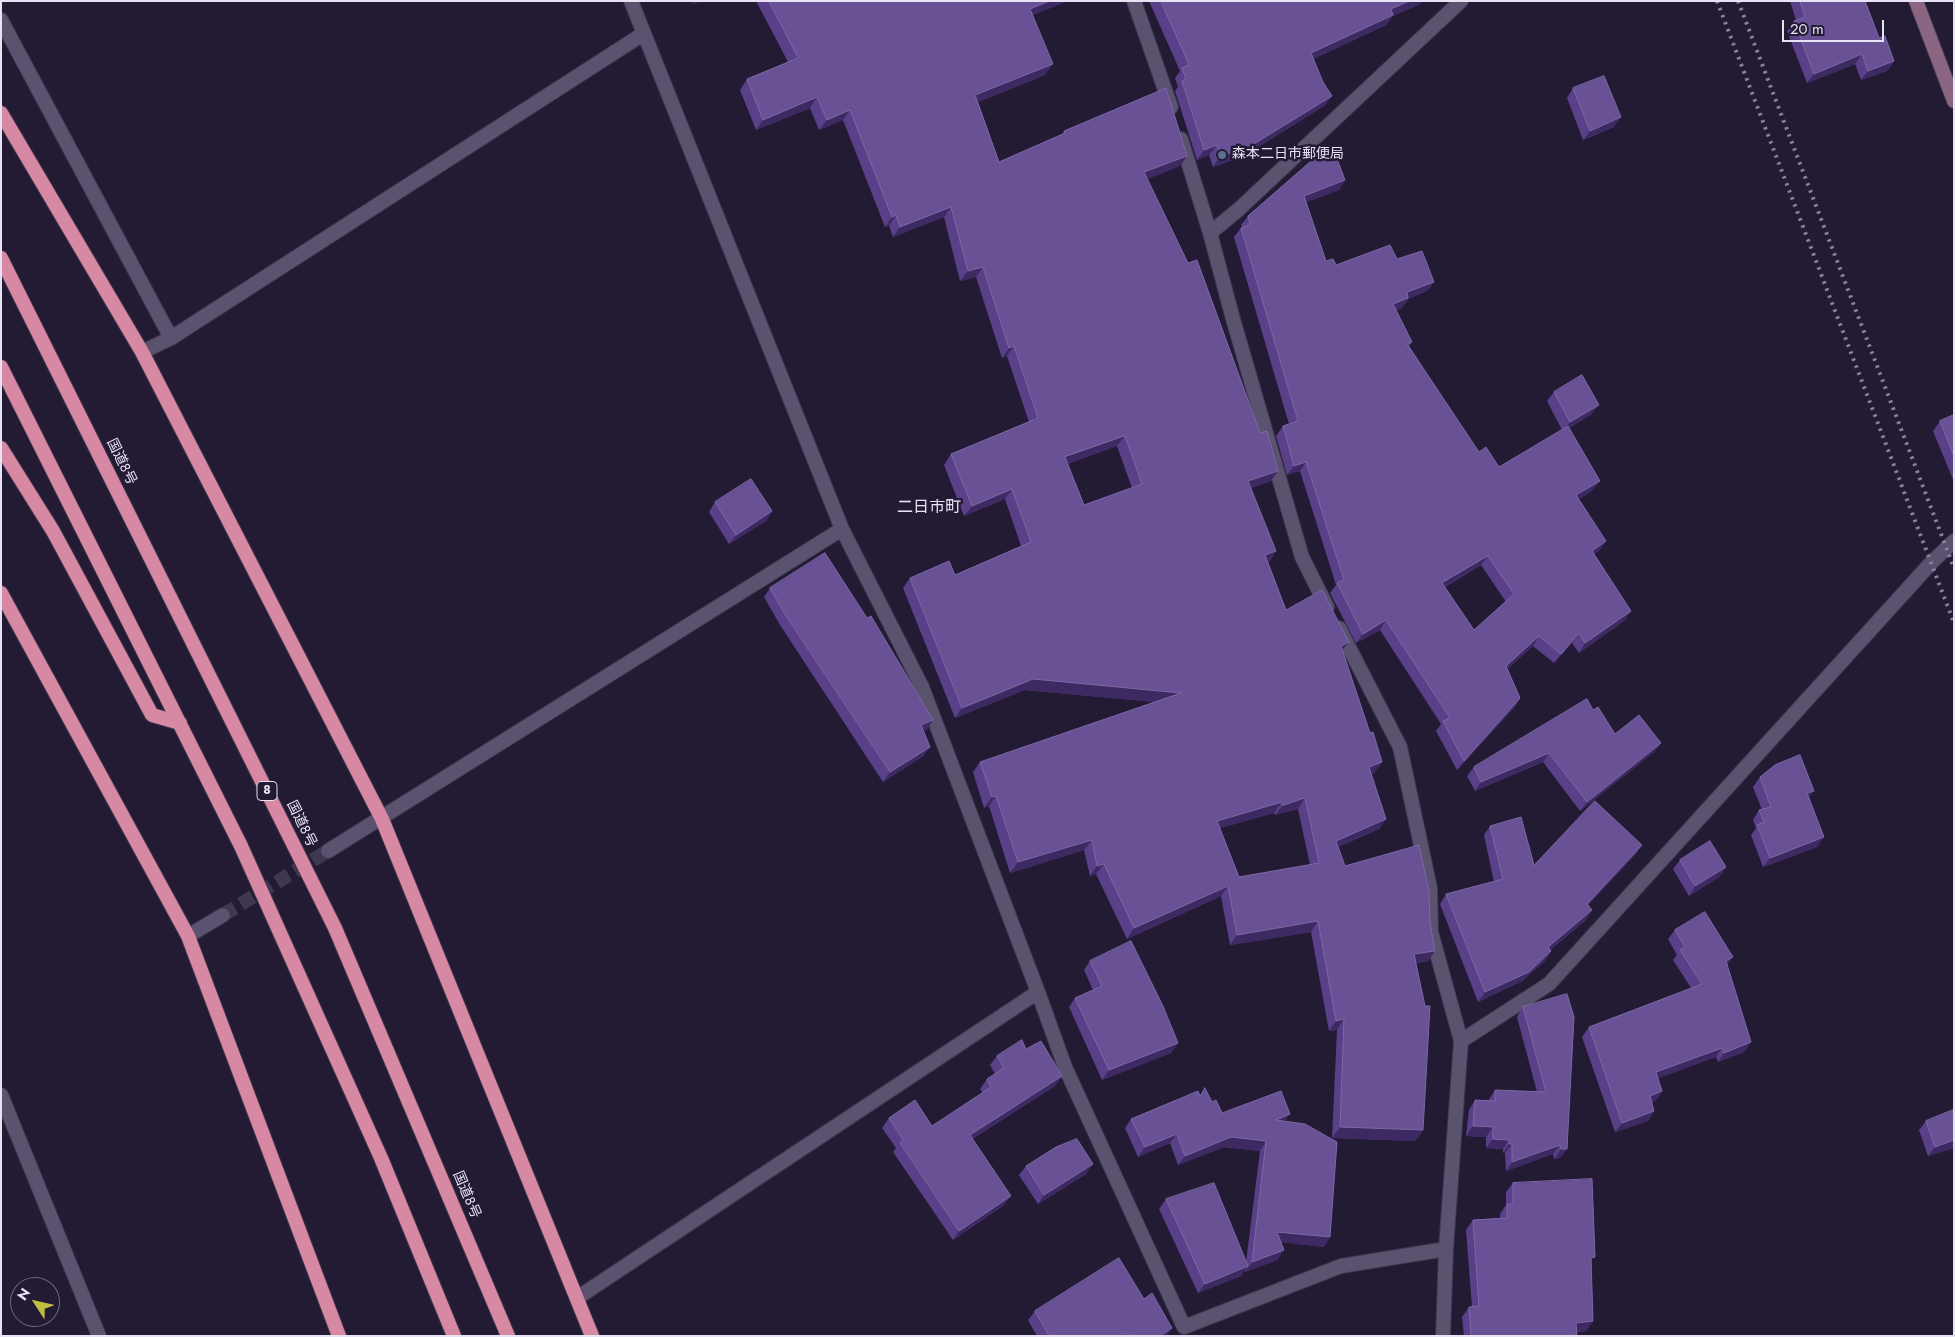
<!DOCTYPE html>
<meta charset="utf-8">
<style>
body{margin:0}
#map{position:relative;width:1955px;height:1337px;overflow:hidden;background:#231a34;font-family:Jost,sans-serif}
canvas{display:block}
.frame{position:absolute;inset:0;border:2px solid #e7e2f4;pointer-events:none}
.north{position:absolute;left:10px;top:1277px;width:50px;height:50px;box-sizing:border-box;background:#231a34;border:1px solid #716a81;border-radius:50%;rotate:305deg;font-size:14px;font-weight:700;line-height:20px;text-align:center;color:#e7e2f4}
.north::after{content:'';display:block;margin:auto;width:18px;height:22px;background:#c1be40;clip-path:polygon(50% 0,100% 100%,50% 72%,0 100%)}
.scale{position:absolute;left:1782px;top:20px;width:102px;height:22px;box-sizing:border-box;border:2px solid #e7e2f4;border-top:0;padding-left:6px;font-size:15px;line-height:18px;white-space:nowrap;color:#e7e2f4;-webkit-text-stroke:4px #231a34;paint-order:stroke}
</style>
<div id="map">
<canvas width="1955" height="1337"></canvas>
<div class="frame"></div>
<div class="north">N</div>
<div class="scale">20 m</div>
</div>
<script>
const ctx = document.querySelector('canvas').getContext('2d');
ctx.lineJoin = 'round';
function strokePath(path, color, width, dash) { ctx.strokeStyle = color; ctx.lineWidth = width; ctx.lineCap = dash ? 'butt' : 'round'; ctx.setLineDash(dash || []); ctx.stroke(path); }
function paint(path, color) { ctx.fillStyle = color; ctx.fill(path, 'evenodd'); }
function label(font, color, halo, rows, align = 'center') {
  ctx.font = font + ' Jost,"Noto Sans JP",sans-serif'; ctx.lineWidth = 5; ctx.setLineDash([]); ctx.textBaseline = 'middle'; ctx.strokeStyle = halo; ctx.fillStyle = color; for (const [text, x, y, turn = 0] of rows) {
    ctx.save(); ctx.translate(x, y); ctx.rotate((+turn || 0) * Math.PI / 180); ctx.textAlign = isNaN(turn) ? turn : align; if (halo) ctx.strokeText(text, 0, 0); ctx.fillText(text, 0, 0); ctx.restore();
  }
}
const minorTunnel = new Path2D(`
 M223,915L328,851`);
const minor = new Path2D(`
 M631,1L842,529L922,687L1038,992L1065,1067L1184,1327L1341,1266L1446,1249
 M1134,1L1171,107
 M1,20L171,338
 M1181,139L1210,233L1233,319L1302,557L1327,607
 M1210,233L1238,210L1461,1
 M142,352L171,338L643,34
 M1339,628L1400,747L1430,888L1431,932L1461,1041L1446,1249L1443,1336
 M328,851L842,529
 M188,936L223,915
 M1461,1041L1549,984L1931,563L1954,541
 M1,1095L99,1336
 M577,1298L1038,992`);
const secondary = new Path2D(`
 M1916,1L1954,101`);
const trunk = new Path2D(`
 M1,113L142,352L382,819L592,1336
 M1,258L335,928L508,1336
 M1,367L241,846L381,1158L454,1336
 M1,448L53,531L152,715L180,723
 M1,593L188,936L339,1336`);
const rail = new Path2D(`
 M1717,1L1954,623
 M1738,1L1954,568`);
const wall = new Path2D(`
 M756,1H1067L1033,15L1045,75L978,102L999,162L1062,135L1064,131L1180,166L1147,179L1271,481L1251,488L1276,551L1269,562H1268L1286,610L1342,651L1370,733L1382,762L1374,773L1371,774L1386,819L1379,829L1338,847L1345,866L1428,961L1416,963L1423,1130L1415,1141L1332,1138L1337,1030L1329,1031L1311,932L1230,945L1221,896L1127,939L1096,874L1090,876L1084,850L1010,873L989,806L984,808L973,772L980,762L1155,702L1025,690L955,718L903,588L910,578L955,575L1021,546L1005,499L964,516L944,465L951,454L1029,422L1007,356L1002,358L976,277L960,281L944,217L893,237L889,226L885,227L843,120L819,130L810,108L756,130L740,90L747,79L788,62ZM1117,446L1132,488L1084,505L1067,464ZM1298,809L1310,865L1239,877L1220,828L1274,813L1275,815Z
 M1149,1H1421L1420,4L1393,16L1386,25L1313,59L1323,82L1332,96L1324,106L1242,157L1213,167L1209,155L1197,160L1175,91L1178,87L1175,78L1180,71Z
 M1790,1H1865L1879,38L1894,61L1887,71L1861,80L1855,64L1807,83L1787,31L1794,21L1796,20Z
 M1573,88L1614,127L1583,140L1567,98Z
 M1345,180L1339,190L1306,202L1326,261L1336,265L1397,259L1434,282L1427,291L1408,299L1402,308L1396,310L1412,342L1409,346L1479,452L1499,467L1562,430L1547,401L1554,392L1592,414L1569,428L1593,490L1579,499L1600,550L1594,554L1631,611L1624,621L1579,653L1572,643L1554,663L1533,646L1507,669L1520,698L1514,708L1457,770L1436,731L1441,724L1380,630L1356,643L1330,593L1336,585L1300,471L1287,475L1276,436L1283,426L1289,424L1234,237L1241,228L1242,227L1241,225L1248,216ZM1481,565L1506,602L1474,630L1445,587Z
 M1954,415V482L1933,431L1940,421Z
 M715,502L772,511L766,521L729,544L709,512Z
 M770,588L927,730L923,731L930,747L923,756L883,782L780,625L764,597Z
 M1593,710L1615,734L1661,743L1654,752L1580,811L1543,762L1475,791L1467,776L1474,767Z
 M1760,777L1809,798L1817,847L1763,867L1751,835L1756,828L1753,820L1759,810H1762L1753,787Z
 M1490,826L1534,865L1642,845L1635,855L1588,905L1586,920L1550,950L1551,951L1545,961L1522,981L1478,1002L1440,904L1446,894L1494,882L1484,835Z
 M1680,860L1726,867L1719,877L1689,896L1673,869Z
 M1675,930L1727,966L1751,1042L1744,1052L1718,1062L1716,1057L1658,1078L1662,1091L1656,1100L1652,1102L1654,1111L1648,1121L1615,1132L1582,1037L1589,1027L1691,988L1673,960L1677,955L1668,939Z
 M1090,961L1178,1043L1171,1053L1102,1080L1069,1007L1075,998L1093,990L1084,970Z
 M1523,1007L1567,1149L1560,1158L1554,1159L1553,1154L1506,1171L1505,1153H1503V1149L1486,1148V1137L1466,1136L1469,1110L1475,1100L1488,1101L1495,1090L1537,1092L1517,1017Z
 M1026,1049L1062,1076L1055,1086L972,1139L1004,1205L953,1240L893,1152L896,1148L882,1128L889,1118L932,1126L983,1093L980,1089L987,1079L995,1074L990,1065L997,1056Z
 M1200,1096L1212,1102L1222,1113L1290,1114L1284,1121L1324,1247L1281,1242L1284,1250L1277,1260L1245,1272V1269L1241,1276L1198,1293L1159,1209L1166,1199L1246,1262L1260,1151L1224,1147L1178,1165L1170,1143L1138,1157L1125,1128L1131,1119Z
 M1926,1121L1954,1148L1928,1156L1919,1130Z
 M1026,1166L1086,1174L1038,1204L1019,1175Z
 M1513,1183L1591,1262L1593,1321L1586,1331L1577,1332L1576,1336H1464L1462,1317L1469,1307H1472L1466,1230L1473,1220L1500,1218V1214L1506,1205V1192Z
 M1035,1311L1167,1336H1037L1028,1320Z`);
const shadedWall = new Path2D(`
 M694,1H702L691,5Z
 M1049,1H1067L1023,19L1030,9Z
 M1409,1H1421L1420,4L1393,16L1386,25L1303,64L1311,53L1391,9Z
 M1862,54L1855,64L1807,83L1814,74Z
 M1894,61L1887,71L1861,80L1868,71Z
 M1053,64L1045,75L968,106L975,95Z
 M1332,96L1324,106L1242,157L1213,167L1220,156Z
 M817,97L810,108L756,130L763,120Z
 M850,110L843,120L819,130L827,120Z
 M1621,117L1614,127L1583,140L1590,131Z
 M1217,145L1209,155L1197,160L1204,150Z
 M1187,156L1180,166L1137,183L1144,172Z
 M1345,180L1339,190L1297,205L1304,196Z
 M951,207L944,217L893,237L900,227Z
 M896,215L889,226L885,227L892,217Z
 M983,267L976,277L960,281L968,271Z
 M1434,282L1427,291L1408,299L1402,308L1386,313L1393,304L1407,292Z
 M1014,346L1007,356L1002,358L1009,348Z
 M1599,405L1592,414L1563,431L1570,422Z
 M1125,436L1117,446L1057,468L1065,457Z
 M1306,462L1300,471L1287,475L1294,466Z
 M1278,471L1271,481L1240,492L1248,481Z
 M1600,481L1593,490L1569,505L1576,495Z
 M1012,489L1005,499L964,516L972,506Z
 M772,511L766,521L729,544L736,535Z
 M1606,541L1600,550L1585,561L1592,551Z
 M1276,551L1269,562L1258,566L1265,555Z
 M1488,556L1481,565L1435,592L1442,583Z
 M1631,611L1624,621L1579,653L1585,643Z
 M1386,620L1380,630L1356,643L1363,634Z
 M1579,633L1572,643L1554,663L1561,654Z
 M1539,636L1533,646L1499,676L1506,666Z
 M1349,642L1341,652V646Z
 M1033,679L1181,693L1173,704L1025,690L955,718L962,708Z
 M1520,698L1514,708L1457,770L1464,761Z
 M933,720L927,730L914,735L921,725Z
 M1661,743L1654,752L1580,811L1587,802Z
 M930,747L923,756L883,782L890,772Z
 M1549,753L1543,762L1475,791L1481,782Z
 M1382,762L1374,773L1362,777L1369,767Z
 M1814,791L1807,800V793Z
 M996,796L989,806L984,808L992,797Z
 M1305,798L1298,809L1275,815L1283,805Z
 M1282,802L1274,813L1210,831L1217,821Z
 M1386,819L1379,829L1328,851L1336,841Z
 M1824,837L1817,847L1763,867L1770,858Z
 M1092,840L1084,850L1010,873L1018,862Z
 M1642,845L1635,855L1580,913L1587,904Z
 M1104,864L1096,874L1090,876L1097,866Z
 M1726,867L1719,877L1689,896L1695,886Z
 M1228,886L1221,896L1127,939L1134,928Z
 M1592,910L1586,920L1541,957L1548,947Z
 M1318,921L1311,932L1230,945L1237,935Z
 M1435,951L1428,961L1407,964L1414,954Z
 M1551,951L1545,961L1522,981L1478,1002L1485,992Z
 M1733,957L1726,967V961Z
 M1344,1019L1337,1030L1329,1031L1336,1021Z
 M1751,1042L1744,1052L1718,1062L1724,1053Z
 M1178,1043L1171,1053L1102,1080L1109,1070Z
 M1722,1048L1716,1057L1649,1082L1656,1072Z
 M1062,1076L1055,1086L963,1144L970,1135Z
 M1662,1091L1656,1100L1643,1105L1650,1096Z
 M1654,1111L1648,1121L1615,1132L1622,1123Z
 M1290,1114L1283,1123L1276,1120Z
 M1473,1126L1493,1127L1486,1137L1466,1136Z
 M1340,1127L1423,1130L1415,1141L1332,1138Z
 M1177,1134L1170,1143L1138,1157L1145,1147Z
 M1231,1137L1266,1141L1260,1151L1224,1147L1178,1165L1185,1156Z
 M1493,1139L1509,1140L1503,1149L1486,1148Z
 M1954,1140V1148L1928,1156L1935,1147Z
 M1509,1144H1512L1505,1153H1503Z
 M1560,1145L1553,1154L1506,1171L1512,1162Z
 M1561,1149H1567L1560,1158L1554,1159Z
 M1093,1164L1086,1174L1038,1204L1044,1195Z
 M1011,1196L1004,1205L953,1240L959,1231Z
 M1277,1232L1330,1237L1324,1247L1270,1241Z
 M1284,1250L1277,1260L1245,1272L1252,1262Z
 M1248,1266L1241,1276L1198,1293L1205,1284Z
 M1593,1321L1586,1331L1569,1332L1576,1323Z
 M1172,1328L1167,1336H1160Z`);
const building = new Path2D(`
 M769,1H1049L1030,9L1053,64L975,95L999,162L1065,133L1064,131L1166,88L1187,156L1144,172L1188,263L1197,260L1260,433L1267,431L1278,471L1248,481L1276,551L1265,555L1286,610L1322,590L1349,642L1341,646L1370,733L1373,732L1382,762L1369,767L1386,819L1336,841L1345,866L1419,845L1429,892L1430,922L1435,951L1414,954L1425,1006H1430L1423,1130L1340,1127L1344,1019L1336,1021L1318,921L1237,935L1228,886L1134,928L1104,864L1097,866L1092,840L1018,862L996,796L992,797L980,762L1181,693L1033,679L962,708L910,578L949,561L955,575L1031,542L1012,489L972,506L951,454L1038,418L1014,346L1009,348L983,267L968,271L951,207L900,227L896,215L892,217L850,110L827,120L817,97L763,120L747,79L798,58ZM1125,436L1142,484L1084,505L1065,457ZM1305,798L1319,863L1239,877L1217,821L1282,802L1283,805Z
 M1161,1H1409L1391,9L1393,15L1311,53L1323,82L1332,96L1249,147L1220,156L1217,145L1204,150L1182,81L1186,79L1182,68L1189,65Z
 M1800,1H1865L1879,38L1885,36L1894,61L1868,71L1862,54L1814,74L1794,21L1805,17Z
 M1604,76L1621,117L1590,131L1573,88Z
 M1334,151L1345,180L1304,196L1326,261L1333,259L1336,265L1390,245L1397,259L1422,251L1434,282L1407,292L1408,298L1393,304L1412,342L1407,344L1479,452L1486,447L1499,467L1568,426L1600,481L1576,495L1606,541L1592,551L1631,611L1585,643L1579,633L1561,654L1539,636L1506,666L1520,698L1464,761L1443,721L1450,718L1386,620L1363,634L1337,583L1344,580L1306,462L1294,466L1283,426L1298,421L1241,228L1250,224L1248,216L1310,162ZM1488,556L1514,594L1474,630L1442,583Z
 M1582,375L1599,405L1570,422L1554,392Z
 M1954,415V456L1940,421Z
 M751,479L772,511L736,535L715,502Z
 M825,553L867,618L871,616L933,720L921,725L930,747L890,772L786,616L770,588Z
 M1587,699L1593,710L1598,707L1615,734L1639,715L1661,743L1587,802L1549,753L1481,782L1474,767Z
 M1800,755L1814,791L1807,793L1824,837L1770,858L1757,825L1764,822L1759,810L1771,807L1760,777L1775,765Z
 M1595,801L1642,845L1587,904L1592,910L1548,947L1551,951L1529,972L1485,992L1446,894L1503,879L1490,826L1521,817L1534,865Z
 M1710,841L1726,867L1695,886L1680,860Z
 M1705,912L1733,957L1726,961L1751,1042L1724,1053L1722,1048L1656,1072L1662,1091L1650,1096L1654,1111L1622,1123L1589,1027L1702,984L1680,950L1685,947L1675,930Z
 M1131,941L1163,1006L1178,1043L1109,1070L1075,998L1102,986L1090,961Z
 M1567,994L1574,1017L1567,1149H1561L1560,1145L1512,1162V1144H1509V1140L1493,1139V1127L1473,1126L1475,1100L1495,1101V1090L1546,1092L1523,1007Z
 M1022,1040L1026,1049L1041,1041L1062,1076L970,1135L1011,1196L959,1231L900,1143L903,1140L889,1118L915,1100L932,1126L991,1087L987,1079L1004,1068L997,1056Z
 M1205,1088L1212,1102L1216,1100L1222,1113L1281,1091L1290,1114L1276,1120L1305,1124L1337,1142L1330,1237L1277,1232L1284,1250L1252,1262L1266,1141L1231,1137L1185,1156L1177,1134L1145,1147L1131,1119L1198,1091L1200,1096Z
 M1953,1110L1954,1140L1935,1147L1926,1121Z
 M1077,1139L1093,1164L1044,1195L1026,1166L1056,1147Z
 M1592,1179L1595,1257L1591,1258L1593,1321L1576,1323L1577,1335L1562,1336H1471L1469,1307L1479,1306L1473,1220L1507,1218V1204H1513V1183Z
 M1214,1183L1248,1266L1205,1284L1166,1199Z
 M1119,1258L1144,1299L1152,1293L1172,1328L1160,1336H1129L1127,1333L1123,1336H1049L1035,1311Z`);
const markers = [
 [1222,155,5,"#5c6f8a"]
];
const shields = [
 [267,791,20]
];
const shieldNames = [
 ["8",267,791]
];
const poiNames = [
 ["森本二日市郵便局",1232,155]
];
const streetNames = [
 ["国道8号",121,462,64],
 ["国道8号",301,824,64],
 ["国道8号",466,1195,67]
];
const quarterNames = [
 ["二日市町",929,508]
];
strokePath(minorTunnel, '#403851', 14, [14, 7]);
strokePath(minor, '#3d364b', 16);
strokePath(secondary, '#3d364b', 16);
strokePath(trunk, '#3d364b', 16);
strokePath(minor, '#5b5270', 14);
strokePath(secondary, '#8a6683', 14);
strokePath(trunk, '#d788a2', 14);
strokePath(rail, '#888197', 4, [2.5, 5]);
paint(wall, '#594089');
paint(shadedWall, '#3d2a62');
paint(building, '#685295');
strokePath(building, '#7c68a4', 1);
for (const [x, y, r, color] of markers) { const dot = new Path2D(); dot.arc(x, y, r, 0, 2 * Math.PI); ctx.fillStyle = color; ctx.fill(dot); strokePath(dot, '#231a34', 2); }
for (const [x, y, w] of shields) { const box = new Path2D(); box.roundRect(x - w / 2, y - 9.5, w, 19, 4); ctx.fillStyle = '#231a34'; ctx.fill(box); strokePath(box, '#e7e2f4', 1); }
label('bold 12px', '#e7e2f4', null, shieldNames);
label('14px', '#e7e2f4', '#231a34', poiNames, 'left');
label('14px', '#e7e2f4', '#231a34', streetNames);
label('16px', '#e7e2f4', '#231a34', quarterNames);
</script>
